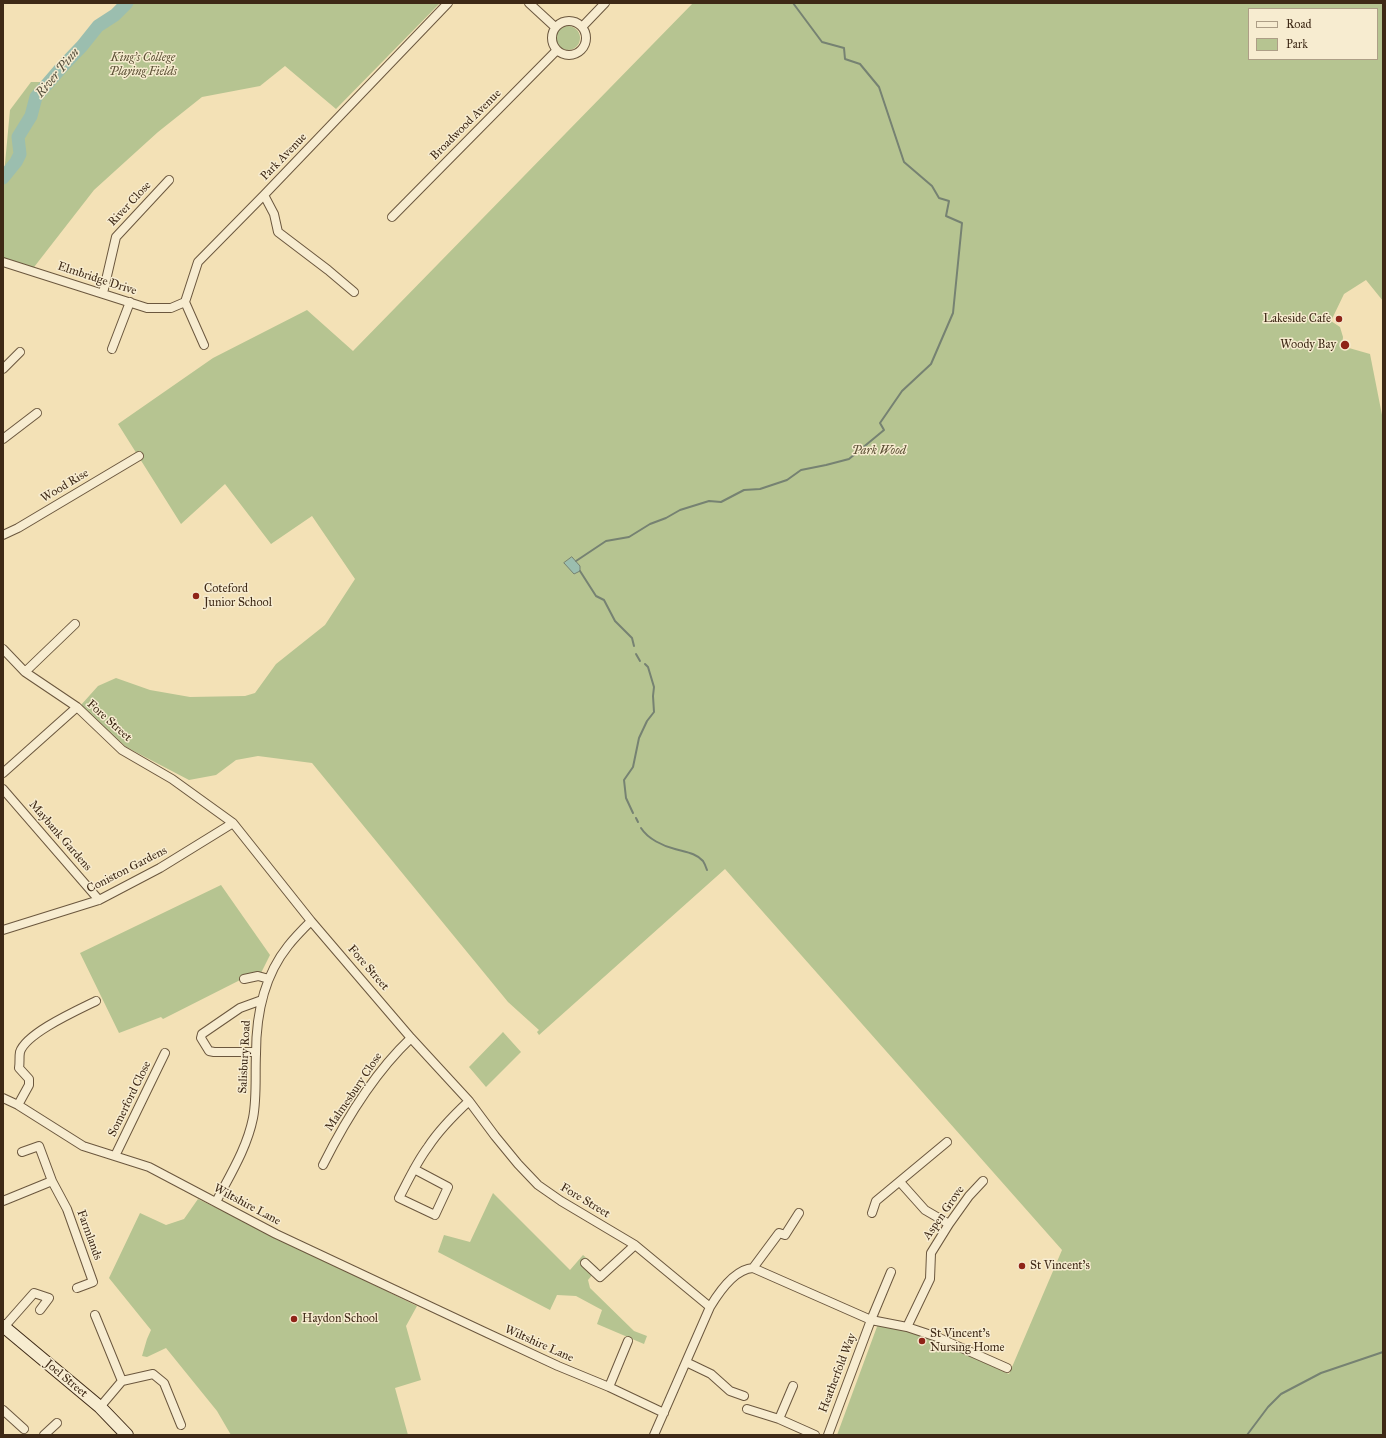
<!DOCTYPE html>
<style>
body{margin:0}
#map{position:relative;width:1386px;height:1438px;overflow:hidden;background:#f3e1b6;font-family:"IM FELL Great Primer",serif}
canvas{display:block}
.frame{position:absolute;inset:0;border:4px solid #3e2916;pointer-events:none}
.legend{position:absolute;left:1248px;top:8px;width:130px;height:52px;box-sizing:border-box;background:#f7ecd0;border:1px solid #ad9e86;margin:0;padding:5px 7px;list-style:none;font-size:12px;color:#3e2916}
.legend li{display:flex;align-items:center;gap:8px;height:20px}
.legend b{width:20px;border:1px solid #ad9e86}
</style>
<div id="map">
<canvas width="1386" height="1438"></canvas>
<div class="frame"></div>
<ul class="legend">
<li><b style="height:5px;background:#f7ecd0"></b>Road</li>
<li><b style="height:11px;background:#b6c491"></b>Park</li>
</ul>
</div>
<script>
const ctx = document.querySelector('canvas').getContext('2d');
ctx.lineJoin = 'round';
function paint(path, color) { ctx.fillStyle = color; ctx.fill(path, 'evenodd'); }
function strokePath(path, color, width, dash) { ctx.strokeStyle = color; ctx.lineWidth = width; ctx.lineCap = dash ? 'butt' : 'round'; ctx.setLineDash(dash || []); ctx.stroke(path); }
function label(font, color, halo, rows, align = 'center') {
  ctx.font = font + ' "IM FELL Great Primer",serif'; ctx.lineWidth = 3; ctx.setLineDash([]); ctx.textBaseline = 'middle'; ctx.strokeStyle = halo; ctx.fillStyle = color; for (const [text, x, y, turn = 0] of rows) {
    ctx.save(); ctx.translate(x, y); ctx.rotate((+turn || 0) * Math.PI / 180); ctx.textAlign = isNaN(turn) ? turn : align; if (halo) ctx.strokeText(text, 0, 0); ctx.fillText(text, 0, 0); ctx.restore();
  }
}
const green = new Path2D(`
 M120,3H440L336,109L285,66L260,86L202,97L158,132L94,190L31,271L3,262V185L10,110L31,82H42L94,25Z
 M693,3H1383V301L1366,280L1344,294L1331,321L1340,327L1343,337L1342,346L1370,354L1383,420V1435H837L878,1324L911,1329L1009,1374L1062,1250L725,869L539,1035L537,1032L539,1030L508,1002L312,763L258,756L236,760L216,775L189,780L126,747L81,705L98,686L116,678L150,690L190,697L245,696L255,693L276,664L325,625L355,579L312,516L271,544L225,484L181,524L118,424L213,358L307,310L353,351ZM1249,9H1377V59H1249Z
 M556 38a12 12 0 1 1 24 0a12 12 0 1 1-24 0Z
 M221,885L270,955L261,973L252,974L163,1019L161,1017L119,1033L80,953Z
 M503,1032L521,1052L486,1087L469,1067Z
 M493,1193L570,1270L583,1255L598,1268L588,1280L590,1288L634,1331L647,1336L644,1344L597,1324L602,1310L576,1296L557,1295L550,1310L438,1252L444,1235L470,1242Z
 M198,1199L417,1306L406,1326L421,1380L395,1388L408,1435H231L217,1411L166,1348L147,1357L142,1356L147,1339L151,1330L109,1278L140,1213L166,1225L184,1219Z`);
const water = new Path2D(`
 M572,557L580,566V571L574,574L564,563Z`);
const stream = new Path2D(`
 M576,561L606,541L629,537L650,524L666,518L680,510L709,501L721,502L744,490L760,489L787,480L801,470L826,465L849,459L884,430L880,423L902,391L931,364L953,313L962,223L946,216L949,201L939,198L932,186L904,162L879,87L860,64L845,59L844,48L822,42L793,3
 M580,571L596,596L604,600L615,621L632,638L634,646
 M636,654L640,661
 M633,813L626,798L624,780L633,767L639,738L647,721L654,712L653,696L654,687L648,667L645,664
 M636,818L638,822
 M641,828C648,839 663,846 675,849C685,852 696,853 703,861C705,864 706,867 707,870
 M1247,1435L1268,1407L1281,1394L1321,1373L1383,1352`);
const river = new Path2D(`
 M3,178L16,162L20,154L18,137L31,116L36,97L61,68L82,46L98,26L115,15L127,3`);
const street = new Path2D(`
 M529,3L555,27
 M552 38a17 17 0 1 1 34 0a17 17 0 1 1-34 0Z
 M582,27L605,3
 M264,195L274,214L278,232L328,270L354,292
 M392,217L557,50
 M3,262L147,308H171L185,302
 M103,293L116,237L169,180
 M204,345L185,302L198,262L264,195L448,3
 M112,349L130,302
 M3,369L20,352
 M3,439L37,413
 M3,535L18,528L139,456
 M3,649L25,672L77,707L122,750L172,779L233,823L311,921L411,1038L469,1101L495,1136L518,1164L538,1185L561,1201L635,1245L710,1307
 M25,672L75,624
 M3,773L77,707
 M3,789L99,900
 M3,930L99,900L160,868L233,823
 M244,979L258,976L269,979
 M255,1052H214L209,1051L201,1038L202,1034L240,1008L262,1000
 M3,1098L18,1105L83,1146L149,1167L276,1234L487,1333L558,1366L609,1387L664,1413
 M18,1105L29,1085V1079L19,1068C20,1063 19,1057 20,1052C26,1033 78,1010 96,1001
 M22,1152L39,1146L52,1181L67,1209L93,1282L77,1288
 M115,1156L165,1053
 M323,1165C346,1119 374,1073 411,1038
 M414,1169L448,1187L435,1215L399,1198C408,1181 416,1163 428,1147C439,1130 454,1115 469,1101
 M900,1182L925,1210L949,1224
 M3,1201L52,1181
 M216,1202C230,1175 247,1148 253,1118C257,1098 255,1075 256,1054C256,1016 264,976 288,946C295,937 303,929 311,921
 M872,1213L876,1201L947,1142
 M585,1263L600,1277L635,1245
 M753,1268L779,1233L785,1235L799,1213
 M95,1315L122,1381
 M4,1327L34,1293L49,1298L40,1310
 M907,1327L930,1279L931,1253L949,1224L969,1196L983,1181
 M686,1362L711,1374L730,1391L744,1396
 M609,1387L628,1341
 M100,1407L122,1381L153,1374L164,1383L181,1425
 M747,1409L779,1419L815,1435
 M3,1410L24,1429
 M779,1419L793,1386
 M44,1435L57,1423
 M654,1435L710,1307C719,1292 735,1269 753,1268L871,1320L907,1327L937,1337L1007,1368
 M828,1435L871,1320L891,1272`);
const secondary = new Path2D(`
 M3,1326L100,1407L127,1435`);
const markers = [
 [1339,319,4,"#8f2418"],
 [1345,345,5,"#8f2418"],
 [196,596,4,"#8f2418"],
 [1022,1266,4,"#8f2418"],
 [294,1319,4,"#8f2418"],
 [922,1341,4,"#8f2418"]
];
const parkNames = [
 ["King's College",143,58],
 ["Playing Fields",143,72],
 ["Park Wood",879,451]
];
const streetNames = [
 ["Broadwood Avenue",466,125,-45],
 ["Park Avenue",284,157,-46],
 ["River Close",130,204,-47],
 ["Elmbridge Drive",97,279,18],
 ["Wood Rise",65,486,-31],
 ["Fore Street",109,721,42],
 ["Maybank Gardens",60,836,49],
 ["Coniston Gardens",127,870,-27],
 ["Fore Street",368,968,49],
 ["Salisbury Road",245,1057,-87],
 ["Malmesbury Close",354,1092,-56],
 ["Somerford Close",130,1099,-64],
 ["Fore Street",585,1201,31],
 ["Wiltshire Lane",247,1205,28],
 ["Aspen Grove",944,1213,-55],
 ["Farmlands",89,1235,70],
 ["Wiltshire Lane",539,1344,24],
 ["Heatherfold Way",838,1373,-69],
 ["Joel Street",66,1379,40]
];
const poiNames = [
 ["Lakeside Cafe",1331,319,"right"],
 ["Woody Bay",1336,345,"right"],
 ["Coteford",204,589],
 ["Junior School",204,603],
 ["St Vincent's",1030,1266],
 ["Haydon School",302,1319],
 ["St Vincent's",930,1334],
 ["Nursing Home",930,1348]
];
const waterNames = [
 ["River Pinn",58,73,-50]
];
paint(green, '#b6c491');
paint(water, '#9bbeaf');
strokePath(water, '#768272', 1);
strokePath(stream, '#768272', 2);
strokePath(river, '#9bbeaf', 13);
strokePath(street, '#6b573e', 10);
strokePath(secondary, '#3e2916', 14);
strokePath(street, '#f7ecd0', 8);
strokePath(secondary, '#f7ecd0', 12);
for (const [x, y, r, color] of markers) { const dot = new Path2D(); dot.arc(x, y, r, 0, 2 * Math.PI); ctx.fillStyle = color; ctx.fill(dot); strokePath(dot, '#f7ecd0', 1.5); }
label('italic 12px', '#5c5035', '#f7ecd0', parkNames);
label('12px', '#3e2916', '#f7ecd0', streetNames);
label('12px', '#3e2916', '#f7ecd0', poiNames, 'left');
label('italic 13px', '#554e3c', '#f7ecd0', waterNames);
</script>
